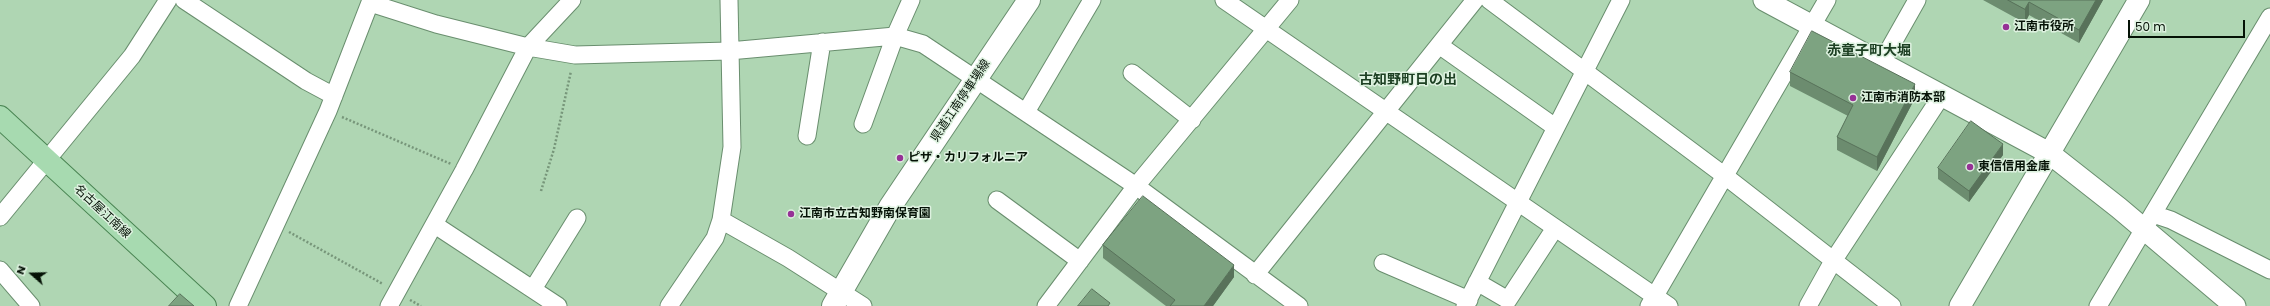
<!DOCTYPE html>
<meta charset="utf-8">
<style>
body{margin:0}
#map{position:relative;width:2270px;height:306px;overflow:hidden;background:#afd6b3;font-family:Poppins,sans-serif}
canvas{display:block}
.north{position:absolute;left:12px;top:254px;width:40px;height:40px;-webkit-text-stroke:3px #ddf1df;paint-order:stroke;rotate:290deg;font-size:11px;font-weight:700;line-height:16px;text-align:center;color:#051206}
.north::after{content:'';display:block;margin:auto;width:14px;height:18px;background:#051206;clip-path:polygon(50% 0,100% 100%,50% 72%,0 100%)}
.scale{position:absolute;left:2128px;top:20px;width:117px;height:18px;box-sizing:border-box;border:2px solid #051206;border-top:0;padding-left:5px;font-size:12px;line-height:14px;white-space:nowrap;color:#051206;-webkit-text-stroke:3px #ddf1df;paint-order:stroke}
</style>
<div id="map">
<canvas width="2270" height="306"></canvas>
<div class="north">N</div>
<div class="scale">50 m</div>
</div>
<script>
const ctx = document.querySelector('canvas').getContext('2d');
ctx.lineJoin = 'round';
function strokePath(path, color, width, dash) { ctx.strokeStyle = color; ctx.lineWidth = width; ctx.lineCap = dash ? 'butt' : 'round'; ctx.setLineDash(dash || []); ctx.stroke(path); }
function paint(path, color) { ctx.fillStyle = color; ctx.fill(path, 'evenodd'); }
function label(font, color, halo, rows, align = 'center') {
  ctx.font = font + ' Poppins,"Noto Sans JP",sans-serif'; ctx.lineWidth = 3; ctx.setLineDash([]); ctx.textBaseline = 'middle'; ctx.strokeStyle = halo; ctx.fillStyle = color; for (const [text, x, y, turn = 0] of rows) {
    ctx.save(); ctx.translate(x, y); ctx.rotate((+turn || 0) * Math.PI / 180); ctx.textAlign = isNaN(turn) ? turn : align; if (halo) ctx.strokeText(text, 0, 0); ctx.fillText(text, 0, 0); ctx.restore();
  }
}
const path = new Path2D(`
 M342,117L451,164
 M541,191L554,149L571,71
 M289,232L383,284
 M410,300L421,306`);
const minor = new Path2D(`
 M184,0L306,81L334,96
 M1224,0L1669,306
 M1489,0L1725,176L1892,306
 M370,3L436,24L528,47L575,55L729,51L895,36L923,44L1136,186L1299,306
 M1439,45L1555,127
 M1882,62L1917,0
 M1132,73L1192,120
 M1026,112L1092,0
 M863,124L895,36L911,0
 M807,136L822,42
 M997,200L1080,261
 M2153,214L2171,220L2270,270
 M0,217L132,56L168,0
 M721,220L788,258L863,306
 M435,225L558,306
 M1383,263L1469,300
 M0,270L31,306
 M1255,275L1475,0
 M1477,282L1508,300L1555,228
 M533,289L577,218
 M238,306L328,111L371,0
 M389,306L464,170L528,47L572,0
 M669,306L715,238L721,220L732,147L729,0
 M1046,306L1136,186L1290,0
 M1465,306L1621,0
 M1649,306L1827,0
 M1808,306L1833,261L1942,95
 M2098,306L2270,17`);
const tertiary = new Path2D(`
 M1764,0L2049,153L2119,208L2235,306
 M1960,306L2139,0`);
const secondary = new Path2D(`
 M833,306L890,207L1029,0`);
const primary = new Path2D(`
 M0,117L205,306`);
const wall = new Path2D(`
 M1983,0H2103L2079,43L2029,15L2025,23Z
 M1790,72L1915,98L1877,171L1837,150V137L1848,116L1790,86Z
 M2003,155L1969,202L1938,179V168Z
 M1103,245L1234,277L1213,306H1166L1103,258Z`);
const shadedWall = new Path2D(`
 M2096,0H2103L2079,43V30Z
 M2029,2V15L2025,23V9Z
 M1915,84V98L1877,171V157Z
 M2003,144V155L1969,202V191Z
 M1234,265V277L1213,306H1204Z`);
const building = new Path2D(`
 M2008,0H2096L2079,30L2029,2L2025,9Z
 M1812,31L1915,84L1877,157L1837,137L1853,105L1790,72Z
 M1971,121L2003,144L1969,191L1938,168Z
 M1143,196L1234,265L1204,306H1170L1175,300L1103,245Z
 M1092,289L1110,303L1108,306H1078Z
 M180,294L194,306H169Z`);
const markers = [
 [2006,27,4,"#963196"],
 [1853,98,4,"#963196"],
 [900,158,4,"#963196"],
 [1970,167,4,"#963196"],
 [791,214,4,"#963196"]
];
const poiNames = [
 ["江南市役所",2014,27],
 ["江南市消防本部",1861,98],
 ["ピザ・カリフォルニア",908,158],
 ["東信信用金庫",1978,167],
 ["江南市立古知野南保育園",799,214]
];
const streetNames = [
 ["県道江南停車場線",961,101,-56],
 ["名古屋江南線",102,212,43]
];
const quarterNames = [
 ["赤童子町大堀",1869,51],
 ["古知野町日の出",1408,80]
];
strokePath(minor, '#698e6e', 19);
strokePath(tertiary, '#698e6e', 23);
strokePath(secondary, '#698e6e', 24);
strokePath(primary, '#498452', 24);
strokePath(path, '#77967a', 2.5, [2, 2]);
strokePath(minor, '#fff', 17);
strokePath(tertiary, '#fff', 21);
strokePath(secondary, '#fff', 22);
strokePath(primary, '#a7dab0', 22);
paint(wall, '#6c8c6f');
paint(shadedWall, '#58725a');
paint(building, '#7da381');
strokePath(building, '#58725a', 1);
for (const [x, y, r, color] of markers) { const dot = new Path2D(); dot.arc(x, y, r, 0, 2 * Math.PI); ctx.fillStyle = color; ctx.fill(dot); strokePath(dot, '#ddf1df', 1.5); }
label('bold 12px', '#051206', '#ddf1df', poiNames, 'left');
label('12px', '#051206', '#ddf1df', streetNames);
label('bold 14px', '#1d4023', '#ddf1df', quarterNames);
</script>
